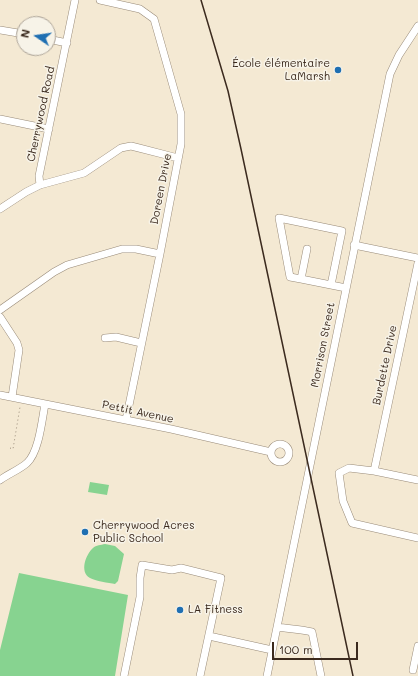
<!DOCTYPE html>
<meta charset="utf-8">
<style>
body{margin:0}
#map{position:relative;width:418px;height:676px;overflow:hidden;background:#f4e9d3;font-family:Mali,sans-serif}
canvas{display:block}
.north{position:absolute;left:16px;top:16px;width:40px;height:40px;box-sizing:border-box;background:#f7f3e8;border:1px solid #aca397;border-radius:50%;rotate:283deg;font-size:11px;font-weight:700;line-height:16px;text-align:center;color:#3b2a1e}
.north::after{content:'';display:block;margin:auto;width:14px;height:18px;background:#1f6fb2;clip-path:polygon(50% 0,100% 100%,50% 72%,0 100%)}
.scale{position:absolute;left:272px;top:642px;width:86px;height:18px;box-sizing:border-box;border:2px solid #3b2a1e;border-top:0;padding-left:5px;font-size:12px;line-height:14px;white-space:nowrap;color:#3b2a1e;-webkit-text-stroke:3px #f7f3e8;paint-order:stroke}
</style>
<div id="map">
<canvas width="418" height="676"></canvas>
<div class="north">N</div>
<div class="scale">100 m</div>
</div>
<script>
const ctx = document.querySelector('canvas').getContext('2d');
ctx.lineJoin = 'round';
function paint(path, color) { ctx.fillStyle = color; ctx.fill(path, 'evenodd'); }
function strokePath(path, color, width, dash) { ctx.strokeStyle = color; ctx.lineWidth = width; ctx.lineCap = dash ? 'butt' : 'round'; ctx.setLineDash(dash || []); ctx.stroke(path); }
function label(font, color, halo, rows, align = 'center') {
  ctx.font = font + ' Mali,sans-serif'; ctx.lineWidth = 3; ctx.setLineDash([]); ctx.textBaseline = 'middle'; ctx.strokeStyle = halo; ctx.fillStyle = color; for (const [text, x, y, turn = 0] of rows) {
    ctx.save(); ctx.translate(x, y); ctx.rotate((+turn || 0) * Math.PI / 180); ctx.textAlign = isNaN(turn) ? turn : align; if (halo) ctx.strokeText(text, 0, 0); ctx.fillText(text, 0, 0); ctx.restore();
  }
}
const green = new Path2D(`
 M90,482L109,485L107,495L88,492Z
 M105,544L115,546L124,554L118,581L115,584C109,583 95,581 90,578C79,572 86,554 93,548C96,545 101,545 105,544Z
 M19,573L128,595L115,676H0V650Z`);
const path = new Path2D(`
 M10,448L13,449L20,407`);
const minor = new Path2D(`
 M100,0L140,9L154,19L181,114V144L160,254L126,420
 M0,30L24,34
 M48,39L67,43
 M0,119L49,129
 M40,185L39,176L75,0
 M0,209L26,192L40,185L84,173L121,148L131,146L139,148L178,158
 M354,245L418,258
 M307,249L301,279L346,288
 M301,279L290,277L279,218L342,231L331,285
 M0,310L54,272L67,265L122,249H136L160,254
 M0,317L17,343L19,350L12,397
 M105,338L116,337L141,343
 M0,395L171,429L271,452
 M271 453a9 9 0 1 1 18 0a9 9 0 1 1-18 0Z
 M374,471L418,263
 M0,480C8,474 19,470 27,463C39,452 42,420 45,404
 M418,480L374,471L349,468L339,473L343,501L352,523L418,538
 M277,627C289,629 300,629 312,632L321,676
 M209,636L272,650
 M413,670L418,646
 M124,676L140,597V578L142,565L172,570L181,568L221,578L200,676
 M267,676L390,74L399,55L418,26`);
const rail = new Path2D(`
 M201,0L228,91L241,149L353,676`);
const markers = [
 [338,70,4,"#1f6fb2"],
 [85,532,4,"#1f6fb2"],
 [180,610,4,"#1f6fb2"]
];
const poiNames = [
 ["École élémentaire",330,64,"right"],
 ["LaMarsh",330,77,"right"],
 ["Cherrywood Acres",93,526],
 ["Public School",93,539],
 ["LA Fitness",188,610]
];
const streetNames = [
 ["Cherrywood Road",41,114,-78],
 ["Doreen Drive",161,189,-79],
 ["Morrison Street",323,345,-79],
 ["Burdette Drive",385,365,-78],
 ["Pettit Avenue",138,412,12]
];
paint(green, '#87d390');
strokePath(minor, '#988a78', 8);
strokePath(path, '#988a78', 1, [1, 3]);
strokePath(minor, '#fff', 7);
strokePath(rail, '#3b2a1e', 1.5);
for (const [x, y, r, color] of markers) { const dot = new Path2D(); dot.arc(x, y, r, 0, 2 * Math.PI); ctx.fillStyle = color; ctx.fill(dot); strokePath(dot, '#f7f3e8', 1.5); }
label('11px', '#3b2a1e', '#f7f3e8', poiNames, 'left');
label('11px', '#3b2a1e', '#f7f3e8', streetNames);
</script>
